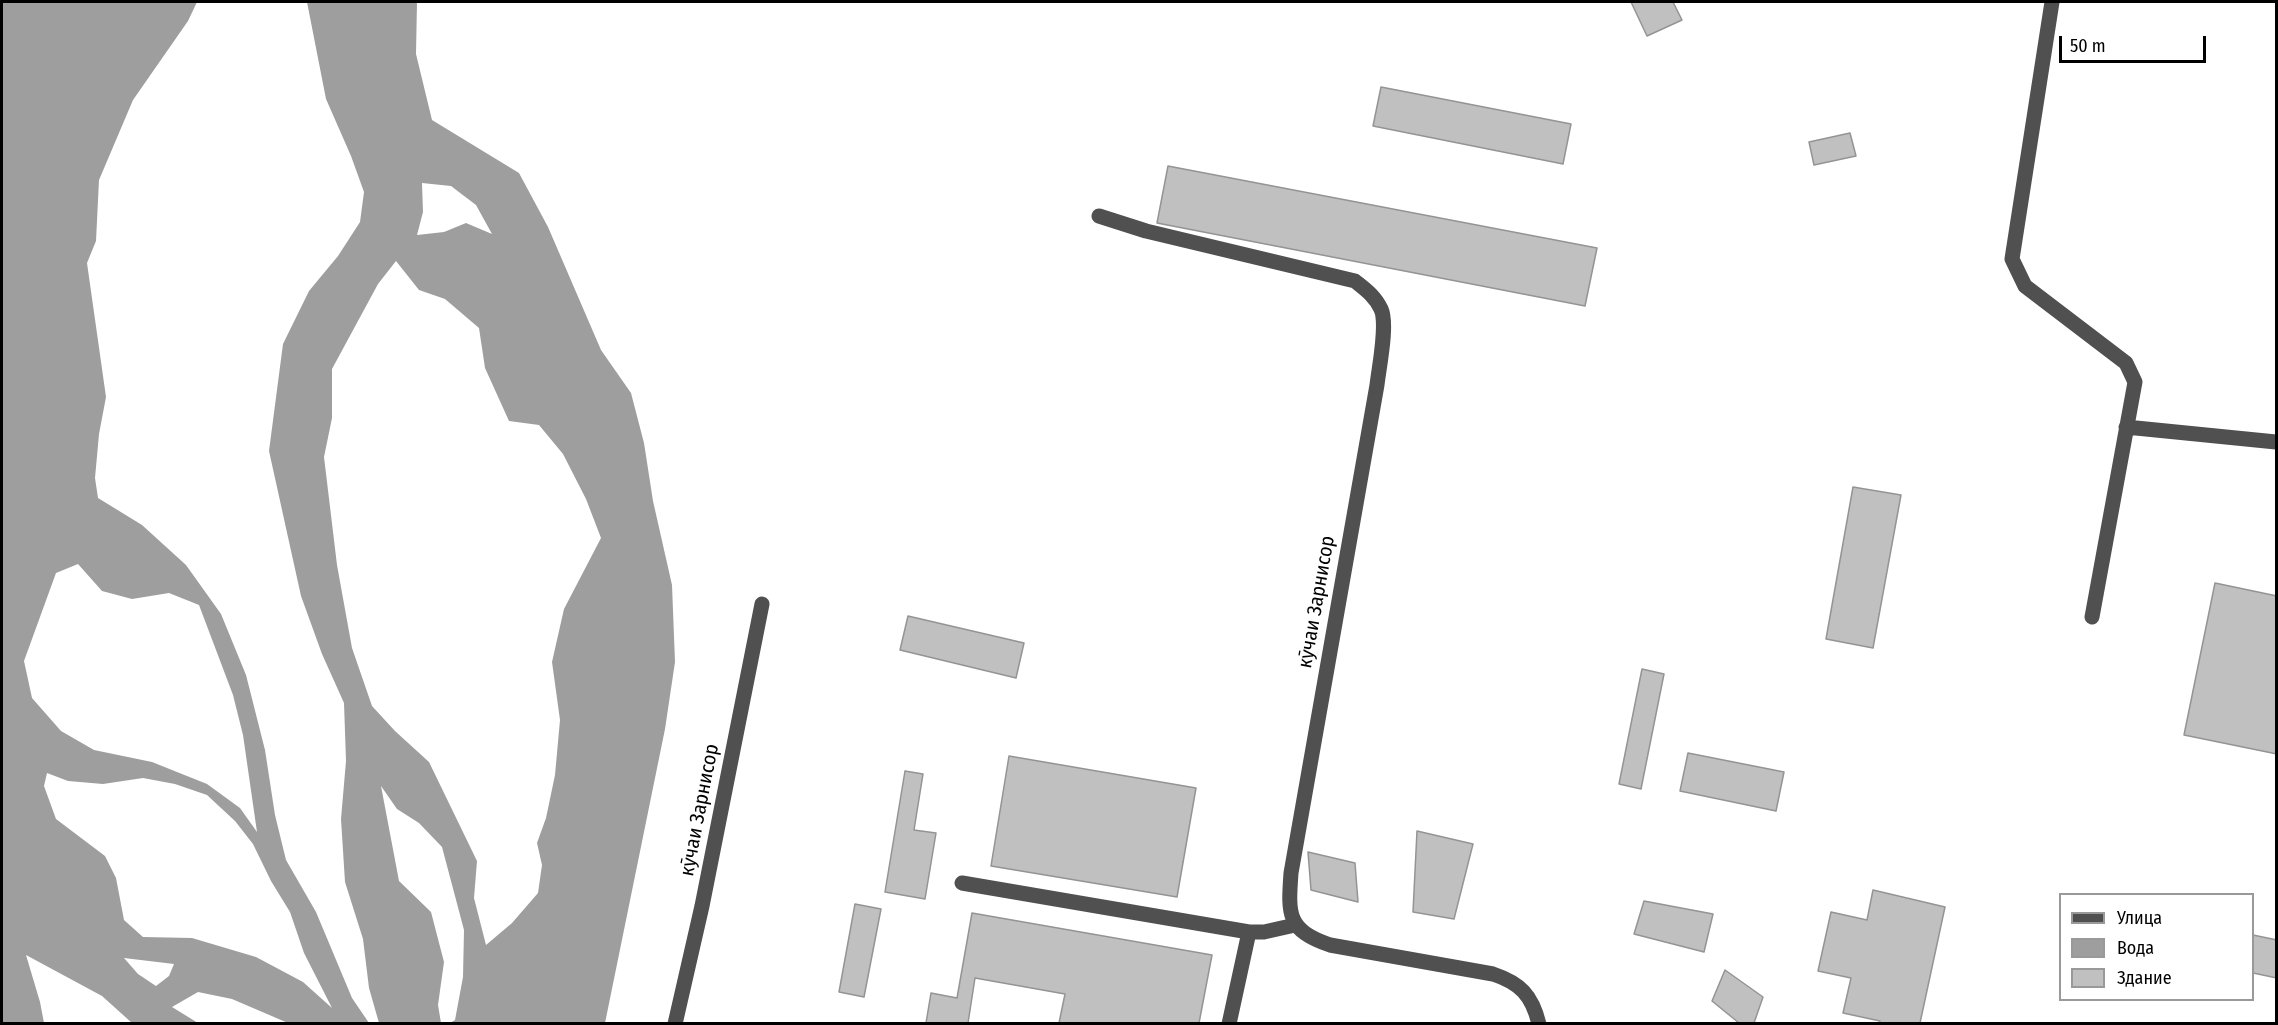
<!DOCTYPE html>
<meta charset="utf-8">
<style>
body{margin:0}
#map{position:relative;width:2278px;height:1025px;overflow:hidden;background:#fff;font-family:"Fira Sans Condensed",sans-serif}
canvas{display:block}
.frame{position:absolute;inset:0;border:3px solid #000;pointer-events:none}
.legend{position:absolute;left:2059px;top:893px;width:195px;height:108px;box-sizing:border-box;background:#fff;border:2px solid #999;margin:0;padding:8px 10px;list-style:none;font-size:18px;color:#000}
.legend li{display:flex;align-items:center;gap:12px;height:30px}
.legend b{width:30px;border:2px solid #999}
.scale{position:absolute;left:2059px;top:36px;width:147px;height:27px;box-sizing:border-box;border:3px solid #000;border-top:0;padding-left:8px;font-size:18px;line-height:21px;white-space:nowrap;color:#000;-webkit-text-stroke:4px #fff;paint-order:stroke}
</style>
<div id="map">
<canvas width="2278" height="1025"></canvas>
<div class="frame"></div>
<ul class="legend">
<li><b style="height:8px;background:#505050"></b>Улица</li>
<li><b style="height:16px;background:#9e9e9e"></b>Вода</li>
<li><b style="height:16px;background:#c0c0c0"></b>Здание</li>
</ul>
<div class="scale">50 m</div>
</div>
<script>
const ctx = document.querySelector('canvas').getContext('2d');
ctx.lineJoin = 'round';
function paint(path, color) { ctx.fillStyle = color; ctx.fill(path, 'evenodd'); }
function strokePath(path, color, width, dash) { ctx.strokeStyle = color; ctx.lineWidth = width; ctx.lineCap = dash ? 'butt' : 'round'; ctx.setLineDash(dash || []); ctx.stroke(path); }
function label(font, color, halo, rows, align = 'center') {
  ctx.font = font + ' "Fira Sans Condensed",sans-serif'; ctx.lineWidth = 4.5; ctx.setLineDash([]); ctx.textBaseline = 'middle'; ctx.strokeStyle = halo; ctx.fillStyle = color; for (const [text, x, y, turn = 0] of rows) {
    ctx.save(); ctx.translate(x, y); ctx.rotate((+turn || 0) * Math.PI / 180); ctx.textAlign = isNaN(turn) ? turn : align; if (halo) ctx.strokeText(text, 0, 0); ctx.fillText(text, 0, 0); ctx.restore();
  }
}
const water = new Path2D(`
 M2,2H197L188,21L133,100L99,180L96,241L87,263L106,397L99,434L95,478L98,498L142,525L186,565L221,614L246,675L265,750L275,815L286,860L316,912L352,998L369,1023H288L232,999L198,992L172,1007L198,1023H132L102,996L26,955L40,1002L44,1023H2ZM78,564L102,591L132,599L169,593L199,605L233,695L243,735L257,832L240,808L207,784L152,762L94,750L61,731L32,698L24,661L56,573ZM47,773L68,781L103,784L143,778L175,784L207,795L235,821L253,844L271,881L290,912L304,953L332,1008L303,982L256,957L192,938L143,937L124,920L116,878L105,856L56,819L44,786ZM124,958L174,964L169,976L156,986L138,974Z
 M307,2H417L416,54L432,120L519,173L548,227L601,350L631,393L644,443L653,501L672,585L675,662L665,729L605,1023H450L455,1020L463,977L464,930L442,847L419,823L397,809L381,786L399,881L431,912L444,962L438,1005L441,1023H379L369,988L363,939L345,882L341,819L346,761L344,703L322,654L301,596L269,451L283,344L309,291L338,256L360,222L364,192L351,156L326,99ZM422,183L451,186L476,205L492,234L466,223L444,232L417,235L423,212ZM396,261L419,290L445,299L479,328L485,368L509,421L539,425L563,454L586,499L601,538L564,609L552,662L560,720L555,775L546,818L537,843L542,865L538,893L512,923L486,945L474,898L477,861L429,762L395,731L372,706L352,648L337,565L324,457L332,418V369L378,284Z`);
const building = new Path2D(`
 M1631,2H1673L1682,20L1647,36Z
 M1381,87L1571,124L1563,164L1373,126Z
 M1850,133L1856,156L1814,165L1809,142Z
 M1168,166L1597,248L1585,306L1157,223Z
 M1853,487L1901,495L1873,648L1826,639Z
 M2215,583L2277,596V754L2184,735Z
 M908,616L1024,643L1016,678L900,650Z
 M1642,669L1664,674L1641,789L1619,784Z
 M1688,753L1784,772L1776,811L1680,791Z
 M1009,756L1196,788L1177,897L991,866Z
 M905,771L923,774L914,830L936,833L925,899L885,892Z
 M1417,831L1473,844L1454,919L1413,912Z
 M1308,852L1355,863L1358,902L1311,890Z
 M1873,890L1945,907L1920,1023H1879L1880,1021L1843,1013L1851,978L1818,971L1831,912L1867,920Z
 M1644,901L1713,914L1704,952L1634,934Z
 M855,904L881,909L864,997L839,992Z
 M972,913L1212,955L1199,1023H1059L1065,994L975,978L968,1023H926L931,993L957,998Z
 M2253,935L2277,940V978L2253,973Z
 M1725,970L1763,997L1754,1023H1739L1712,1001Z`);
const minor = new Path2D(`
 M2052,2L2012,259L2025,286L2126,363L2135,382L2092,617
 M1099,216L1146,231L1355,281C1365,289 1375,296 1381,309C1388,324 1379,367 1377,385L1291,873C1288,915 1287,930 1330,945L1493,974C1520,983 1532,995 1539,1024
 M2126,427L2276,442
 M962,883L1249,932H1264L1295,925
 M675,1024L702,906L762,604
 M1229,1024L1249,932`);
const streetNames = [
 ["кӯчаи Зарнисор",1317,602,-80],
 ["кӯчаи Зарнисор",700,810,-79]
];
paint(water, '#9e9e9e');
paint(building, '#c0c0c0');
strokePath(building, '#949494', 1.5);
strokePath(minor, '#505050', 15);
label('20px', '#000', '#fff', streetNames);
</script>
